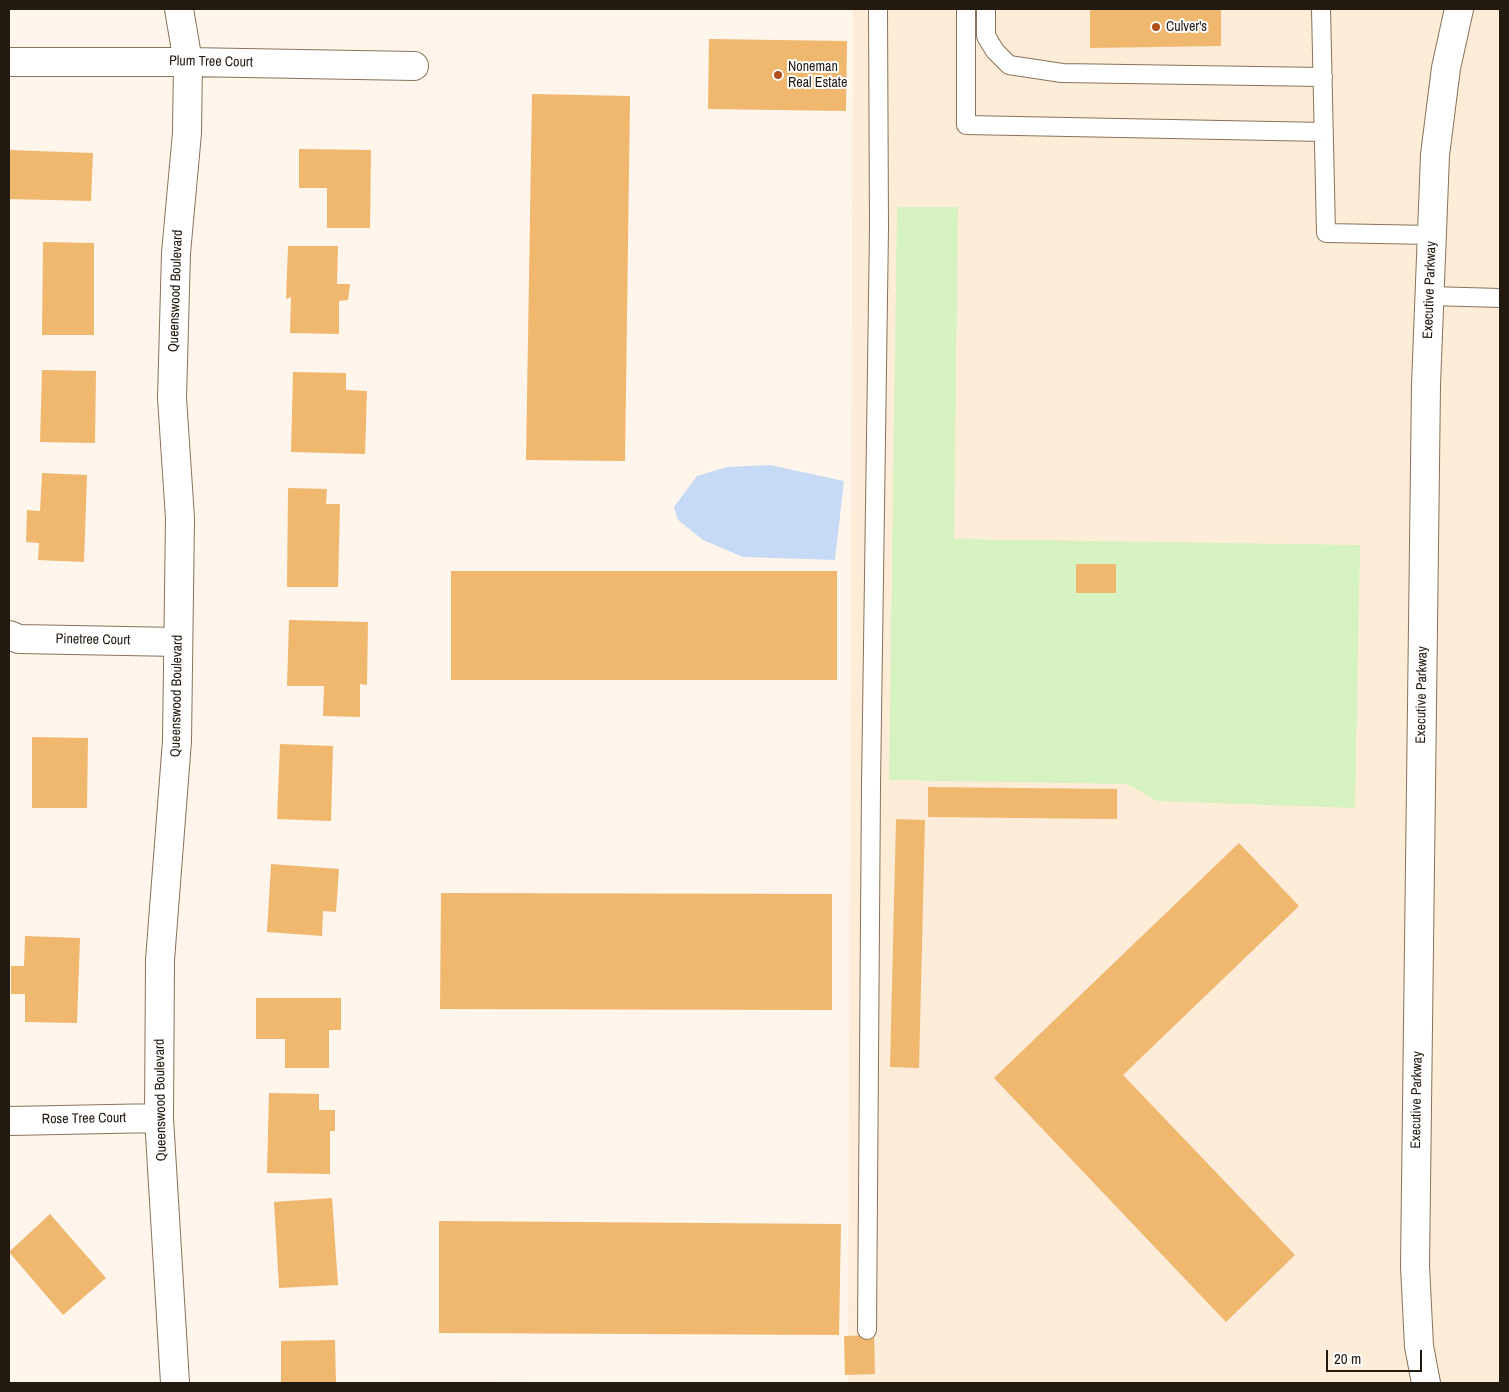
<!DOCTYPE html>
<style>
body{margin:0}
#map{position:relative;width:1509px;height:1392px;overflow:hidden;background:#fff5ea;font-family:"Archivo Narrow",sans-serif}
canvas{display:block}
.frame{position:absolute;inset:0;border:10px solid #22190f;pointer-events:none}
.scale{position:absolute;left:1326px;top:1350px;width:96px;height:22px;box-sizing:border-box;border:2px solid #22190f;border-top:0;padding-left:6px;font-size:15px;line-height:18px;white-space:nowrap;color:#22190f;-webkit-text-stroke:4px #fff;paint-order:stroke}
</style>
<div id="map">
<canvas width="1509" height="1392"></canvas>
<div class="frame"></div>
<div class="scale">20 m</div>
</div>
<script>
const ctx = document.querySelector('canvas').getContext('2d');
ctx.lineJoin = 'round';
function paint(path, color) { ctx.fillStyle = color; ctx.fill(path, 'evenodd'); }
function strokePath(path, color, width, dash) { ctx.strokeStyle = color; ctx.lineWidth = width; ctx.lineCap = dash ? 'butt' : 'round'; ctx.setLineDash(dash || []); ctx.stroke(path); }
function label(font, color, halo, rows, align = 'center') {
  ctx.font = font + ' "Archivo Narrow",sans-serif'; ctx.lineWidth = 4; ctx.setLineDash([]); ctx.textBaseline = 'middle'; ctx.strokeStyle = halo; ctx.fillStyle = color; for (const [text, x, y, turn = 0] of rows) {
    ctx.save(); ctx.translate(x, y); ctx.rotate((+turn || 0) * Math.PI / 180); ctx.textAlign = isNaN(turn) ? turn : align; if (halo) ctx.strokeText(text, 0, 0); ctx.fillText(text, 0, 0); ctx.restore();
  }
}
const built = new Path2D(`
 M853,9H1500V1383H848Z
 M405,1381L648,1383H405Z`);
const green = new Path2D(`
 M897,207H958L954,539L1360,545L1355,808L1157,801L1127,784L889,780Z`);
const water = new Path2D(`
 M770,465L844,481L835,560L743,557L703,540L678,520L674,507L697,476L727,467Z`);
const building = new Path2D(`
 M1090,9H1221V46L1090,48Z
 M709,39L847,41L846,111L708,109Z
 M532,94L630,96L625,461L526,460Z
 M299,149L371,150L370,228H327V188H299Z
 M9,150L93,153L91,201L9,199Z
 M43,242L94,243V335H42Z
 M288,246H338L337,284H350L348,300L339,301V334L290,333L291,297L286,299Z
 M42,370L96,371L95,443L40,442Z
 M293,372L346,373V390L367,391L365,454L291,452Z
 M42,473L87,475L84,562L38,560L39,543L26,542L27,510L40,511Z
 M288,488L327,489L326,504H340L338,587H287Z
 M1076,564H1116V593H1076Z
 M451,571H837V680H451Z
 M289,620L368,622L367,685L360,684V717L323,716L324,686H287Z
 M32,737L88,738L87,808H32Z
 M280,744L333,746L331,821L277,819Z
 M928,787L1117,789V819L928,817Z
 M896,819L925,820L919,1068L890,1067Z
 M1239,843L1299,906L1123,1075L1295,1255L1226,1322L994,1078Z
 M271,864L339,869L336,912L323,911L322,936L267,932Z
 M441,893L832,894V1010L440,1009Z
 M25,936L80,938L77,1023L25,1022V994H11V966H24Z
 M256,998H341V1030H329V1068H285V1039H256Z
 M269,1093L319,1094V1110H335V1131H330V1174L267,1173Z
 M332,1198L338,1285L279,1288L274,1202Z
 M50,1214L106,1278L63,1315L9,1252Z
 M439,1221L841,1224L839,1335L439,1333Z
 M874,1335L875,1374L845,1375L844,1336Z
 M335,1340L336,1383H281V1341Z`);
const lane = new Path2D(`
 M966,9V125L1324,132
 M986,9V36L995,51L1009,65L1062,73L1323,77
 M1321,9L1326,233L1432,235
 M1430,296L1500,298
 M867,1330L871,785L879,228L878,9`);
const street = new Path2D(`
 M9,62H188L414,66
 M9,635L19,639L178,642
 M9,1121L159,1118
 M175,1383L159,1118L160,960L177,741L180,518L172,398L176,253L187,133L188,62L179,9`);
const secondary = new Path2D(`
 M1426,1383L1419,1346L1415,1266L1426,385L1435,155L1446,68L1459,9`);
const markers = [
 [1156,27,5,"#b34f1c"],
 [778,75,5,"#b34f1c"]
];
const poiNames = [
 ["Culver's",1166,27],
 ["Noneman",788,67],
 ["Real Estate",788,83]
];
const streetNames = [
 ["Plum Tree Court",211,62,1],
 ["Executive Parkway",1430,290,-88],
 ["Queenswood Boulevard",176,291,-88],
 ["Pinetree Court",93,640,1],
 ["Executive Parkway",1422,695,-89],
 ["Queenswood Boulevard",177,696,-89],
 ["Queenswood Boulevard",161,1100,-91],
 ["Executive Parkway",1417,1100,-89],
 ["Rose Tree Court",84,1119,-1]
];
paint(built, '#fdecd7');
paint(green, '#d5f2c0');
paint(water, '#c6daf6');
paint(building, '#f0b76e');
strokePath(lane, '#887359', 20);
strokePath(street, '#887359', 30);
strokePath(secondary, '#887359', 30);
strokePath(lane, '#fff', 18);
strokePath(street, '#fff', 28);
strokePath(secondary, '#fff', 28);
for (const [x, y, r, color] of markers) { const dot = new Path2D(); dot.arc(x, y, r, 0, 2 * Math.PI); ctx.fillStyle = color; ctx.fill(dot); strokePath(dot, '#fff', 2); }
label('14px', '#22190f', '#fff', poiNames, 'left');
label('14px', '#22190f', '#fff', streetNames);
</script>
